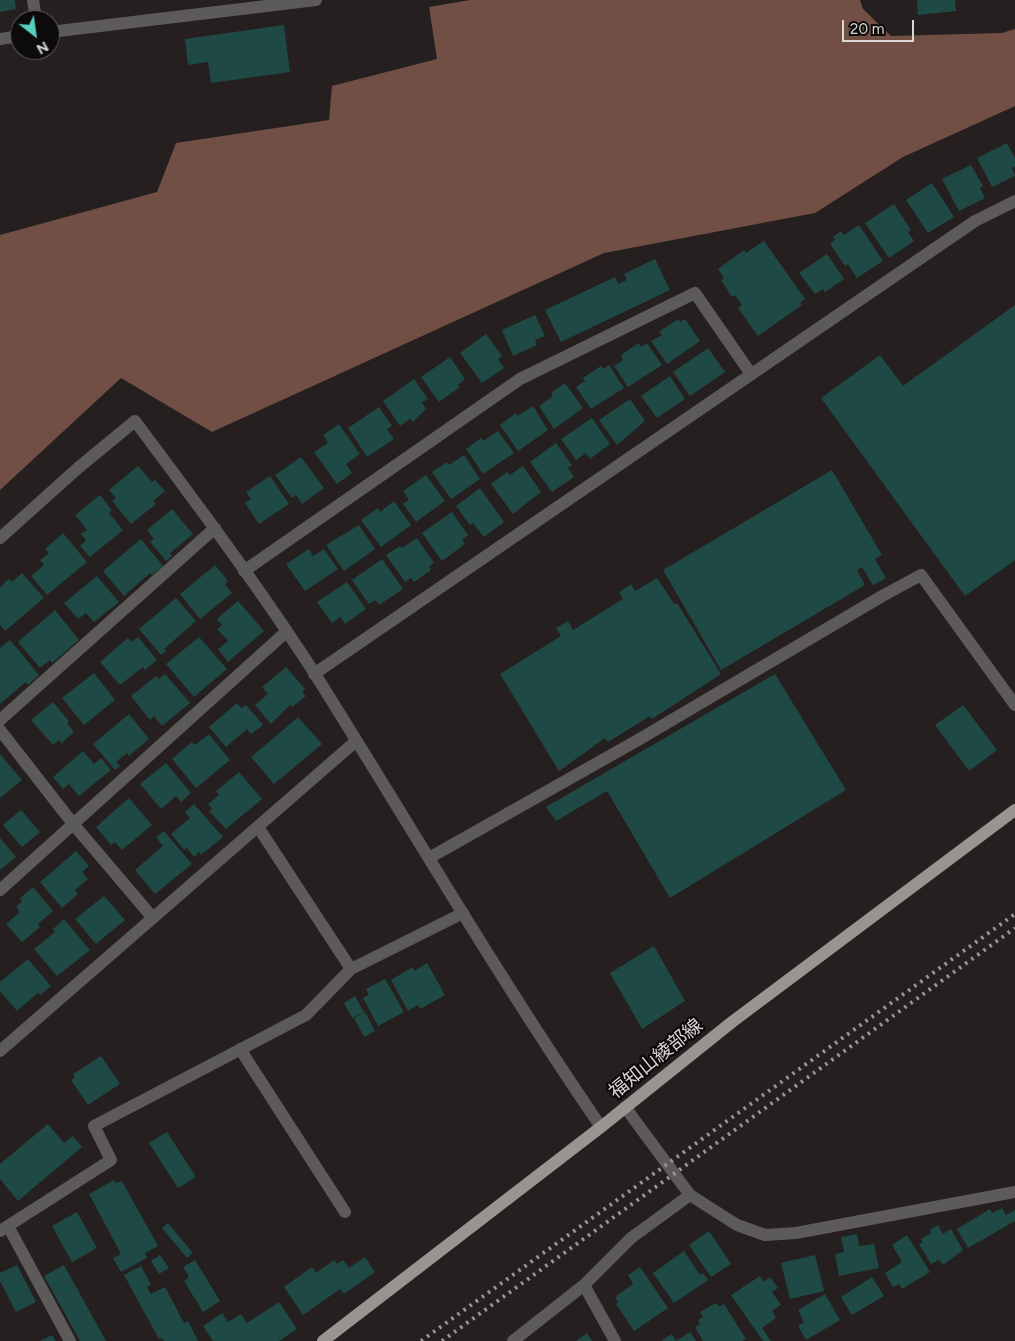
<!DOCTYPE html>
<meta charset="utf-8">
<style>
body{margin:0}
#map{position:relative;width:1015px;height:1341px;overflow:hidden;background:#25201f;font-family:Figtree,sans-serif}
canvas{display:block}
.north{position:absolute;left:10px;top:10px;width:50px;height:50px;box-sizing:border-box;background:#0c0a0a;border:1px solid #5e5c5c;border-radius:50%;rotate:150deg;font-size:14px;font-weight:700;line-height:20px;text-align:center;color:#dad7d6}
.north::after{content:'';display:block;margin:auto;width:18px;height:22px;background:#58cebf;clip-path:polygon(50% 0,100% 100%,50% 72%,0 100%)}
.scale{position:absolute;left:842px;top:20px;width:72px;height:22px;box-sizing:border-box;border:2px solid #dad7d6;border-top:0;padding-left:6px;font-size:15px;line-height:18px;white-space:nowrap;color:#dad7d6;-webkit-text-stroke:4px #0c0a0a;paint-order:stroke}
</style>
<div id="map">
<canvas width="1015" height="1341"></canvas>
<div class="north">N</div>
<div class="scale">20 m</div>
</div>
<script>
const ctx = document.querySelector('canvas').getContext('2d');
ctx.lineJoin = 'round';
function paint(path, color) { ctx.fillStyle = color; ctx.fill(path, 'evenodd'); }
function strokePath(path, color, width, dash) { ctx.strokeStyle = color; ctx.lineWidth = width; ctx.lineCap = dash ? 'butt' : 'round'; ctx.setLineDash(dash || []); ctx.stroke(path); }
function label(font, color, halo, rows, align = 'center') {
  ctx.font = font + ' Figtree,"Noto Sans JP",sans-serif'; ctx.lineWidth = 4.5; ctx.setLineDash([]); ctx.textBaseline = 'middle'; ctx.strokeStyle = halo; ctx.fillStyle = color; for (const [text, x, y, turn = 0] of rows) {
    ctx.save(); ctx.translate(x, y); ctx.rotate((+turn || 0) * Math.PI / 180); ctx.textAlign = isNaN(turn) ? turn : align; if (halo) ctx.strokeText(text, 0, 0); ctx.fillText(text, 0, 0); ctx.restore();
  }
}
const forest = new Path2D(`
 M470,0H860L863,9L891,36L1002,33L1015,29V106L903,157L815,213L604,253L212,432L121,378L0,490V235L157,192L176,143L329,120L332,86L437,59L429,7Z`);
const building = new Path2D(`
 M0,0H15L16,9L0,12Z
 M917,0H955L956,11L918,15Z
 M284,25L290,72L211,83L208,62L188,65L185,39Z
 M1007,143L1015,158V167L1012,168L1015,176L992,187L977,158Z
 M971,165L983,186L980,188L985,198L959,211L942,179Z
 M932,183L954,217L928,233L906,200Z
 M894,204L911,230L908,232L914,241L889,258L865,223Z
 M859,225L883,261L857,278L848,264L845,266L830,244L835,240L833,237L841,231L844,235Z
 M764,241L805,299L800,303L802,305L758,336L738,308L742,305L735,295L732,297L721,280L724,278L718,269L744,250L746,253Z
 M827,254L844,279L825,292L823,289L815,294L799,273Z
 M655,259L670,290L561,342L545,310L615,277L618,284L627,280L624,274Z
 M1015,305V560L965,596L821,398L880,355L903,386Z
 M535,315L545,336L535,340L537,345L513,356L502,330Z
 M678,319L680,322L685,319L700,341L667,364L651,341L662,335L659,332Z
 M486,334L502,356L498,359L504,368L482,383L460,353Z
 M639,343L641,347L647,343L662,365L628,387L614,366L623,360L621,355Z
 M708,348L725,372L690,396L673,372Z
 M450,357L465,379L458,385L460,387L439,402L421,377Z
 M609,365L624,388L591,409L576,387L585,381L583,378L601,366L603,369Z
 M670,376L685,399L657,418L641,396Z
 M414,379L428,399L422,402L426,409L413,422L410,419L400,426L383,401Z
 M565,383L583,408L554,429L539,406L553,396L551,393Z
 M630,399L645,421L617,445L599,420Z
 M533,406L548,430L518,451L500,425L516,413L518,416Z
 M379,407L392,426L387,429L394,439L367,457L348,428Z
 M592,418L610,444L590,459L586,453L576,460L561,439Z
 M339,424L360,454L346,464L352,473L337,484L314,452L328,443L323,435Z
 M498,431L514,453L483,474L466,449L481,438L483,441Z
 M556,443L572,465L568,468L574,477L552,492L530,462Z
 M464,455L480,479L451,499L432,472L447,462L449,465Z
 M301,457L324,488L302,504L296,495L292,498L275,475Z
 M138,466L152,482L155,480L165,491L153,501L156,504L131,524L112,501L116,498L109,490Z
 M523,466L541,492L513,514L491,484L507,472L510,475Z
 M832,470L882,555L875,559L886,578L873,585L862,567L857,570L865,585L721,670L663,570Z
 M426,475L445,501L416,522L403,504L409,500L403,491Z
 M270,476L289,504L259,524L245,503L251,499L246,492Z
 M480,488L504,522L484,537L473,523L470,525L456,506Z
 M100,495L112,510L109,513L123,530L90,557L80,546L86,540L81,534L87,530L75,515Z
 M394,501L411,525L381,547L361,520L378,508L380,512Z
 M172,509L193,534L170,553L172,556L166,561L150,542L154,539L147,530Z
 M452,512L468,535L462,540L465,544L442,561L422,533Z
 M359,525L375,549L344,571L326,545Z
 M63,533L87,562L47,595L31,576L44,565L40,560L49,553L45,549Z
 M417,538L434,563L429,566L431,570L414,582L411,578L405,582L386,555L400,546L402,548Z
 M141,539L163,566L152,575L150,573L124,596L103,571Z
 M309,549L313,556L324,549L338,569L305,591L286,564Z
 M382,559L403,589L379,605L375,600L369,604L352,580Z
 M215,565L228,581L225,585L232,593L200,619L180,594Z
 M22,573L44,598L5,631L0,625V587L9,579L12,582Z
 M97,576L119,602L94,622L86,613L78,619L64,603Z
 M657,578L674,604L677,603L721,674L652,719L650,716L608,742L605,738L559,771L500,674L561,636L556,628L568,621L573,630L623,599L619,592L631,584L635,591Z
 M347,582L366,609L345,624L340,617L332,623L317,602Z
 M176,598L196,621L164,649L166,651L161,655L139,629Z
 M238,601L264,631L228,662L218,649L228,641L217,629L222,625L217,619Z
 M55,610L79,640L52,663L50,660L40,668L18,642Z
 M138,637L157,660L145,670L143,667L120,685L100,662L128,638L132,642Z
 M199,637L227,669L194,697L166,664Z
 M10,640L39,675L28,685L26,682L0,704V648Z
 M286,667L305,689L302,692L306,696L292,707L290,705L271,724L255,705L268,694L262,687Z
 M94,673L115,700L84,725L62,698Z
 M165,674L190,703L162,726L154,716L150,720L131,696L156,676L159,679Z
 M775,674L846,790L670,898L607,791L556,821L546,807Z
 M53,702L69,721L67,723L74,732L62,743L59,740L53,745L31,720Z
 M237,703L241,708L246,705L263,725L251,734L247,729L226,747L209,727Z
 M963,705L997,750L969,771L935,725Z
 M129,714L149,739L129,756L127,753L116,762L120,766L115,770L93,744Z
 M298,717L322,744L274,784L251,757Z
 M209,734L230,760L196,788L172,759L192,742L195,745Z
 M83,751L94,764L101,758L111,770L79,796L69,784L63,789L53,777Z
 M0,754L22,780L0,798Z
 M166,763L191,793L181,802L176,796L161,809L140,784Z
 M239,772L262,799L226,829L209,811L212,809L208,804L219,795L216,791Z
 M129,798L152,825L122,850L115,842L111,845L96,827Z
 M194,804L223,837L201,855L199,852L194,857L187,848L184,850L171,834L190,818L185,812Z
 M21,810L40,832L22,847L3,825Z
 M164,831L192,864L155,894L135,870L163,846L156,837Z
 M0,838L16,857L0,870Z
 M76,851L89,866L82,872L88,879L75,890L78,894L62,908L40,882Z
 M33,887L53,911L38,924L40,927L22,942L6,924L20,912L16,907L22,901L20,898Z
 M104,896L125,920L96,944L75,919Z
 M64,919L90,950L57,976L34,949L55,932L53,929Z
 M654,946L685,1001L642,1029L610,973Z
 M28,959L51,986L40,995L38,993L17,1011L0,991V982Z
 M427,963L445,995L420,1009L418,1005L408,1011L391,980L413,967L414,971Z
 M385,979L404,1012L378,1026L363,998L369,995L366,989Z
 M355,996L364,1012L352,1018L344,1003Z
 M365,1012L375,1031L364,1037L354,1018Z
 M101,1056L120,1084L88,1105L71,1080L75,1077L73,1074Z
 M48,1124L64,1143L73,1136L82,1147L18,1201L0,1179V1164Z
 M167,1132L196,1177L178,1188L149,1143Z
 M114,1180L116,1183L122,1181L158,1246L145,1253L147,1258L121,1272L113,1258L121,1254L89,1194Z
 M1002,1208L1006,1215L1015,1210V1221L968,1248L957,1229L990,1209L992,1213Z
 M77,1212L97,1248L72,1262L52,1226Z
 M168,1223L193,1253L187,1258L162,1228Z
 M938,1225L943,1234L951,1229L963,1250L943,1265L939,1260L931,1264L919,1244L923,1242L921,1239L931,1233L930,1230Z
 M709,1231L731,1264L711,1277L689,1245Z
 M857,1234L859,1246L874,1244L879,1268L839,1276L835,1254L844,1252L841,1237Z
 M907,1235L930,1272L902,1289L899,1284L893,1287L885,1273L902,1262L892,1245Z
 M684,1251L700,1275L703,1273L708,1280L674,1303L653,1273Z
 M160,1255L169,1268L159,1274L151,1261Z
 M815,1255L824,1291L790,1299L781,1263Z
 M365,1257L375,1272L344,1294L340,1289L303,1315L284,1287L312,1267L316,1273L334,1260L337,1264L343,1260L349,1268Z
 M195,1260L220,1301L203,1312L184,1281L189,1277L183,1267Z
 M17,1265L36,1302L16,1312L0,1281V1273Z
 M64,1265L106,1341H80L44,1276Z
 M141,1266L151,1284L147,1287L151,1294L165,1287L184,1323L188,1321L198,1341H164L162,1338L159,1339L124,1275Z
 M640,1267L668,1308L634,1331L616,1304L618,1302L615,1297L633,1284L628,1275Z
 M760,1276L764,1282L770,1277L778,1288L772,1292L781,1305L772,1311L776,1318L762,1328L771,1341H763L731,1295Z
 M872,1277L884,1296L852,1315L841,1297Z
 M825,1294L840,1320L806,1340L798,1326L804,1322L798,1310Z
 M279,1302L297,1329L279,1341H213L203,1326L222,1313L228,1322L241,1314L247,1323Z
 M716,1303L719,1307L724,1304L746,1339L742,1341H703L695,1327L700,1324L698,1320L703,1317L700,1312Z
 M690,1332L696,1341H661L672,1334L676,1341Z
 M587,1333L592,1341H576Z
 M52,1335L56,1341H40Z`);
const street = new Path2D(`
 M33,0L36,20
 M50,32L316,0
 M0,39L20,36
 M0,538L78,468L135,421C197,504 259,587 315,674C410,825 500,980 601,1127
 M244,571L520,379L695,293L751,374
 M314,674L975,221L1015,201
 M0,720L215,528
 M0,730L74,825L153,918
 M258,827L351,969L463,913
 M429,858L638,740L884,595L921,575L1015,705
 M0,890L286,632
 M240,1049L345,1212
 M0,1051L355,742
 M625,1107L690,1195L737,1225L765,1235L796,1233L1015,1192
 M8,1226L70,1341
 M0,1231L111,1160L94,1126L306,1015L351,969
 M513,1341L584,1285
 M615,1341L584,1285L631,1238L690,1195`);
const primary = new Path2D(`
 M323,1341L601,1127L732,1022L1015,810`);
const rail = new Path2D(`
 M421,1341L1015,914
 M442,1341L1015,928`);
const streetNames = [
 ["福知山綾部線",656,1059,-39]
];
paint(forest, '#714f45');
paint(building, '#1e4944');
strokePath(street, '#5d5b5a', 12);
strokePath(primary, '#999492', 12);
strokePath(rail, '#999594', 4, [2.5, 5]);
label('19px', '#dad7d6', '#0c0a0a', streetNames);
</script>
